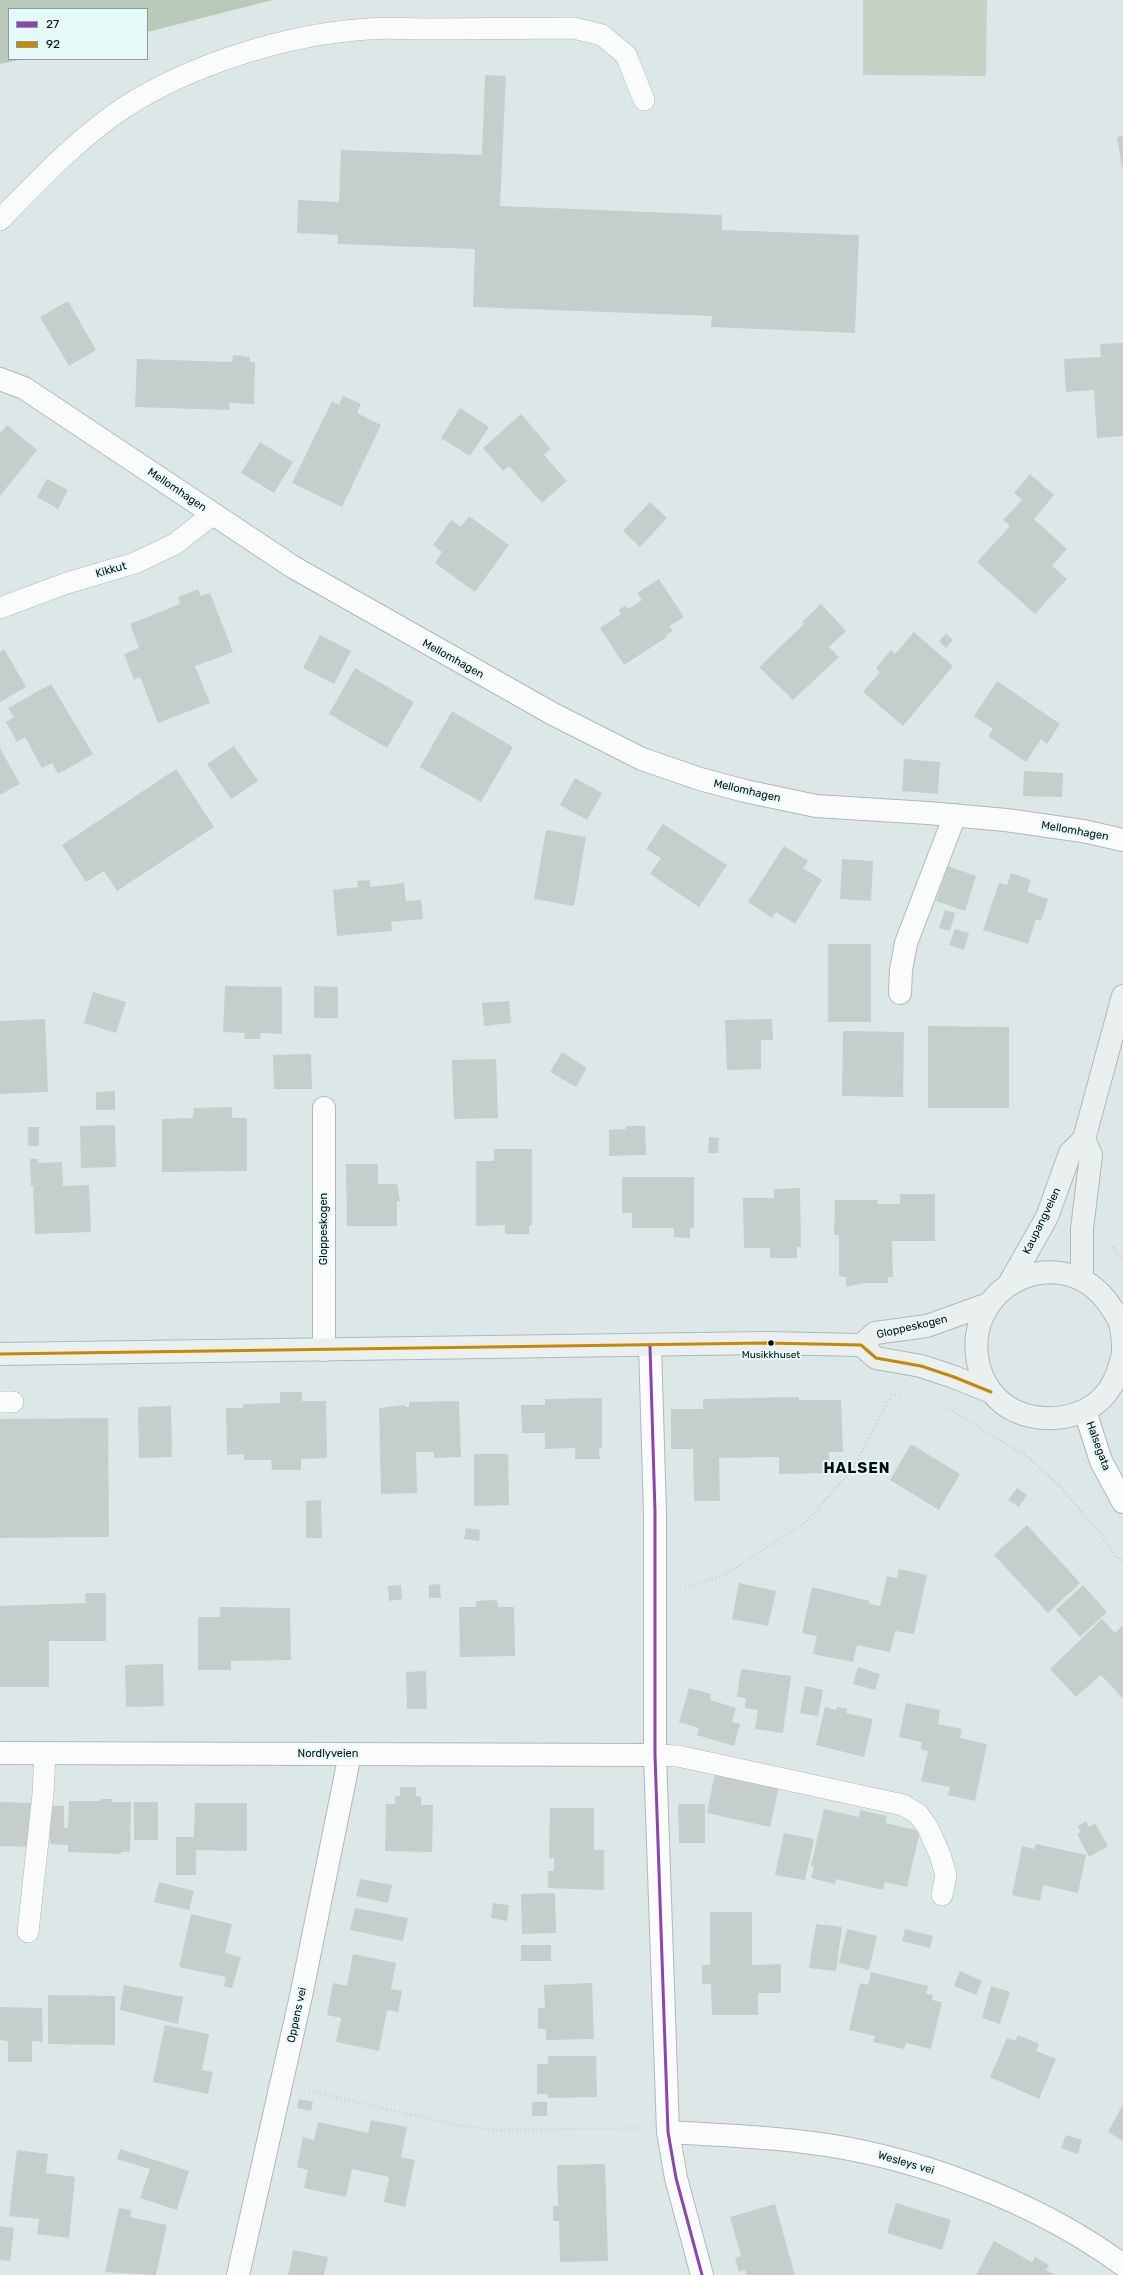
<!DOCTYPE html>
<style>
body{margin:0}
#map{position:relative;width:1123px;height:2275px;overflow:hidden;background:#dce7e7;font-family:Rubik,sans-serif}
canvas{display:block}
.legend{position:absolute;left:8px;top:8px;width:140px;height:52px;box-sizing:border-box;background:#e5f9f8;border:1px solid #8d9b9a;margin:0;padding:5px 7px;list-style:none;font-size:12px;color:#080e0e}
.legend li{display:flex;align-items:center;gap:8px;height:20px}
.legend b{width:20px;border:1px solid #8d9b9a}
</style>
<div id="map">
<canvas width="1123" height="2275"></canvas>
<ul class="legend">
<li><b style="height:5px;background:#8e44ad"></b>27</li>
<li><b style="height:5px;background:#c78803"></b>92</li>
</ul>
</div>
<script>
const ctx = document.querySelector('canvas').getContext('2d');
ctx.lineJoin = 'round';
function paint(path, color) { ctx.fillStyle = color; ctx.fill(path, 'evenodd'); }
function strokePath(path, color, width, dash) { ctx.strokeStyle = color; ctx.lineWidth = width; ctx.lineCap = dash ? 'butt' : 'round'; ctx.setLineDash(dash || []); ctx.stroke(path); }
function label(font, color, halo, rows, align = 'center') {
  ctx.font = font + ' Rubik,sans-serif'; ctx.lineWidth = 4; ctx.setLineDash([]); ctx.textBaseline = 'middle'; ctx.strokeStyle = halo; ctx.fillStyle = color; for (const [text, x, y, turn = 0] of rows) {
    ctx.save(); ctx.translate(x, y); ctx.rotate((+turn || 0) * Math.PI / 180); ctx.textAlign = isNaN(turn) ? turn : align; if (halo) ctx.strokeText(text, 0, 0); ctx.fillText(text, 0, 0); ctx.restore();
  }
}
const green = new Path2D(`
 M863,0H987L986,76L863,75Z`);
const forest = new Path2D(`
 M0,0H273L147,32V9H9V59H23L0,64Z`);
const building = new Path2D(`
 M485,75L506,76L500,206L722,215V230L859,235L855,333L711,327L712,316L473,307L475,249L338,244V235L297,233L298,200L339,202L341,150L482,155Z
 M1123,136V168H1122L1117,137Z
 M68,301L96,350L69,366L40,317Z
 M1123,343V436L1097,438L1094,390L1066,392L1064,359L1101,357L1100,344Z
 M233,355L250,357V362H255L254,404L229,403L230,410L135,407L137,359L232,362Z
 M343,396L361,404L357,413L381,425L342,507L292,483L332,401L339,405Z
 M460,408L489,427L470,456L441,438Z
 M521,414L551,449L544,455L567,481L542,503L509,466L503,471L483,448Z
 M7,425L37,450L0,496V433Z
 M260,442L293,462L274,493L241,473Z
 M1030,474L1054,495L1034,519L1067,549L1052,566L1067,579L1035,614L977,562L1010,526L1003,520L1022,500L1014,493Z
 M47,479L68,490L58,509L37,497Z
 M650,502L667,518L640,547L623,531Z
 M469,516L509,545L475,592L435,563L442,552L433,545L451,520L461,527Z
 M659,579L684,617L669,626L673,631L666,635L667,637L624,665L600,628L621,614L618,610L625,606L628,609L642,600L637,593Z
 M198,589L201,596L210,593L233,652L195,666L210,703L158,723L140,677L134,680L124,654L139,648L130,624L180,604L178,597Z
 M821,604L846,631L829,647L839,657L793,700L759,667L804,624L802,622Z
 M914,632L953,666L903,726L863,692L880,672L876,668L891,650L895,654Z
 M946,633L953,640L946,648L939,641Z
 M320,635L351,651L334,684L303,668Z
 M4,649L26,687L0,702V652Z
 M355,668L414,702L387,748L329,714Z
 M997,681L1060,724L1047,744L1041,739L1026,762L988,736L993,729L974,716Z
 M51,684L93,754L58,774L52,763L42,768L25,737L17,742L6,722L14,717L8,708Z
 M452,711L513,747L481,802L420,767Z
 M234,746L258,781L231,799L207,764Z
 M0,748L20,784L0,795Z
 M904,759L940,762L938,794L902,791Z
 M176,769L214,827L117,891L104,871L86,882L62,845Z
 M1024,771L1063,773L1062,797L1023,796Z
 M575,778L602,793L587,820L560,805Z
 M663,824L727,865L699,907L650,874L661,858L646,849Z
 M546,830L586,837L574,906L534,899Z
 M784,846L808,861L803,868L822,880L795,924L776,912L772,918L748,902Z
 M842,859L873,861L871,901L840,899Z
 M948,866L976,876L965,911L936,901Z
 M1011,873L1031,880L1027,892L1048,899L1041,921L1036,919L1028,944L983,930L999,883L1007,885Z
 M370,880V887L404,883L406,901L421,900L423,919L391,922L392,931L337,936L333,890L358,887L357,881Z
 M945,910L955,913L950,931L939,928Z
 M955,929L969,933L964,950L949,945Z
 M828,944H871V1022H828Z
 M225,986L282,987V1034L261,1033L260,1039H244L245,1033L223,1032Z
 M314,986L338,987V1018H314Z
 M93,992L126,1002L116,1033L84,1023Z
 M509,1001L511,1023L484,1026L482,1003Z
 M45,1019L48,1092L0,1094V1021Z
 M772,1019L773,1040H761V1069L727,1070L725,1020Z
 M928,1026L1009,1027V1108H928Z
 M843,1031L904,1032L903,1097L842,1096Z
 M562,1052L587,1068L576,1087L550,1072Z
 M311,1054L312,1089H274L273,1055Z
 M496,1059L498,1118L454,1119L452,1060Z
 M115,1091V1110H96V1092Z
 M232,1107V1118H247V1171L162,1172V1119L193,1118L194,1108Z
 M115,1125L116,1167L81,1168L80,1126Z
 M626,1126H645L646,1155L609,1156V1130L626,1129Z
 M28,1127H39V1146H28Z
 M709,1137L719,1138L718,1153H708Z
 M494,1149H532V1225L529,1226V1234H505V1225L476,1226V1161H494Z
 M30,1159H38V1163L62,1162L63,1186L89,1185L91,1232L35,1234L33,1187H37L31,1186Z
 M346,1164H378V1184H397L400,1201H397V1226H347Z
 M622,1177H694V1229L690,1228V1238L674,1237V1228H632V1213H622Z
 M800,1188L801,1247H797V1258H770V1248H744L743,1198H774V1189Z
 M900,1194H935V1241H892L893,1277H888V1283H864L846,1287V1277L839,1276V1235H834L835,1200H878L877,1204H900Z
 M280,1392H302V1401H326L327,1458L301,1459V1470H272L271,1460H244V1454L227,1455L226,1408H243V1404L280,1403Z
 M799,1397V1400H841L843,1452H829L830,1473L779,1474V1457L719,1458L720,1501H694L693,1449H671V1409H703V1399Z
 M602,1398V1448H599L600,1459H575V1448L545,1449V1433H522L521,1405H545V1399Z
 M459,1401L461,1457L434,1458V1452H416L417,1493L381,1494L379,1408L405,1405V1407H409V1402Z
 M171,1406L172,1457L139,1458L138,1407Z
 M108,1418L109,1537L0,1538V1419Z
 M911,1444L960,1474L939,1510L890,1480Z
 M474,1454H508L509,1505L474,1506Z
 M1017,1488L1027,1495L1019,1507L1008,1500Z
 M321,1500L322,1538H306V1501Z
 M1027,1525L1080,1583L1048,1613L994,1555Z
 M466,1528L480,1530L479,1541L464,1539Z
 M899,1569L927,1575L914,1634L895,1631L890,1652L857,1645L853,1662L813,1654L817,1636L802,1633L812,1587L870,1601L869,1604L880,1606L887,1576L897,1578Z
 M739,1583L776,1591L768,1626L732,1619Z
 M440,1584L441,1598H429V1585Z
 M401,1585L402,1599L389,1601L388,1586Z
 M1083,1585L1107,1612L1080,1637L1056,1610Z
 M85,1593H106V1641H49V1687H0V1606L86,1603Z
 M497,1600L498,1607H514L515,1656L460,1657L459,1607H476V1601Z
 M220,1607L290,1608L291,1660L231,1661V1670H198V1617H220Z
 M1102,1619L1115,1633L1122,1626L1123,1627V1699L1101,1675L1076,1697L1050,1669Z
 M163,1664L164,1706L126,1707L125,1665Z
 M858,1667L880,1674L875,1690L853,1684Z
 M741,1669L791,1676L783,1733L755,1729L758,1710L745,1708L746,1698L737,1697Z
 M426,1671L427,1709H407L406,1672Z
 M805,1686L823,1690L818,1716L800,1713Z
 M689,1688L711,1694L710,1700L736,1708L732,1722L740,1724L734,1746L697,1735L699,1728L679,1722Z
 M906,1703L940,1710L938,1724L962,1729L960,1738L987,1744L975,1801L948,1795L950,1787L921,1781L928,1751L921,1749L922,1742L899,1737Z
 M825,1707L836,1710L837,1707L847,1709L846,1713L873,1719L864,1757L816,1745Z
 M715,1772L779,1786L770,1827L707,1813Z
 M400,1787H416V1796L421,1797V1805H433L432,1852L385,1851L386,1804H395V1796H400Z
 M101,1799H112V1802H131L130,1852H121V1854L68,1852V1845L50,1844V1806H64V1828H68L69,1801H101Z
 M0,1802L36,1803L32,1847L0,1846Z
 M134,1802H158V1840H134Z
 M195,1803H247V1851L196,1850V1875H176V1837H194Z
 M678,1804H705V1843H679Z
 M550,1808H594V1850H604V1890L548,1888V1871H554V1858H549Z
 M824,1809L859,1817L860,1810L887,1816L885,1823L920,1831L907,1887L885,1882L883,1890L836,1879L835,1884L811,1878L814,1867L811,1866Z
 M1086,1821L1089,1827L1095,1823L1108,1846L1089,1857L1077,1834L1081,1832L1078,1826Z
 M784,1833L814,1839L805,1880L775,1875Z
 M1036,1844L1086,1855L1078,1893L1043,1885L1040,1901L1012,1895L1022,1846L1034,1849Z
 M360,1879L392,1885L388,1903L356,1896Z
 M159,1882L194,1891L189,1910L154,1902Z
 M555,1893L556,1933L522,1934L521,1894Z
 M493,1903L509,1905L507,1921L491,1918Z
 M355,1908L408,1918L403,1941L350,1930Z
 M710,1912H752V1965L781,1964V1993H758V2015H712L711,1984H702V1965H710Z
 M191,1914L232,1924L225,1953L241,1957L232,1988L224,1986L226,1977L179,1967Z
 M816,1924L842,1927L836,1971L809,1968Z
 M847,1929L877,1936L869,1970L839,1963Z
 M905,1929L933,1936L930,1948L902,1941Z
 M521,1945H551V1961H521Z
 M353,1954L396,1963L391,1989L402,1991L398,2012L387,2010L379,2051L336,2042L341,2018L327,2015L333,1983L347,1986Z
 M960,1971L982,1981L976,1995L954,1986Z
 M871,1972L928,1986L926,1994L933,1995L932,2000L942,2002L931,2049L906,2043L904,2049L873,2042L875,2036L849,2030L860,1983L868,1985Z
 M592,1983L594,2039L546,2040V2029H538V2008H545L544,1985Z
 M124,1985L183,1997L178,2024L120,2010Z
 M991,1986L1010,1992L1000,2024L982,2018Z
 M48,1995L115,1996V2045L48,2044Z
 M0,2007L42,2008L43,2042L32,2041V2062H8V2041L0,2040Z
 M165,2025L209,2034L202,2070L213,2072L208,2094L153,2082Z
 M1018,2035L1039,2044L1036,2051L1056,2059L1039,2099L990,2077L1007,2038L1015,2041Z
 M548,2056H596L597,2097L548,2098V2094H537V2064H548Z
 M299,2099L313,2102L311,2111L297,2108Z
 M532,2102H547V2116H532Z
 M1123,2104V2141L1108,2132Z
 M371,2120L407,2127L401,2157L415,2160L405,2207L384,2202L389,2177L352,2169L346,2197L304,2188L308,2170L297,2167L303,2137L314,2140L318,2122L368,2133Z
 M1066,2135L1082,2140L1078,2154L1061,2148Z
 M120,2149L189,2171L177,2210L140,2198L150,2169L117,2159Z
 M17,2150L48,2154L46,2173L75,2177L69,2238L37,2234L39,2219L9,2216Z
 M605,2164L608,2261L560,2262L559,2221H553V2206H558L557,2165Z
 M896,2203L951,2220L942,2250L887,2233Z
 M775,2204L795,2275H746L745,2270L739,2272L735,2258L741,2256L730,2217Z
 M119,2208L131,2210L130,2217L167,2225L156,2275L105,2272Z
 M0,2226L14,2228L10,2261L0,2260Z
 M994,2241L1032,2262L1035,2257L1049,2265L1046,2270L1055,2275H976Z
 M293,2250L328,2257L324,2275H288Z`);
const path = new Path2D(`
 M1113,1247L1123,1261
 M949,1409L1026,1456L1058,1484L1101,1535L1115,1556L1123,1561
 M685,1588L725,1575L807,1521L852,1470L891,1396L902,1393
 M309,2091L461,2126L497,2130L638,2128`);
const service = new Path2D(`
 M0,220C39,180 78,138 125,107C192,64 288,34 368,29C388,27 408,29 428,29C477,29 526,28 574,28L602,35L626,55L644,100
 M0,608L67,583L135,563L175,544L213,514
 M0,1402H13
 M655,1755L678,1756L903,1805L918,1814L928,1828L940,1855L946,1875L942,1895
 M28,1932L43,1794L45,1753`);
const minor = new Path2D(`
 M0,379L24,388L293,567L553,714L642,759L700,779L745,791L816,806L928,813L1006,820L1083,831L1123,840
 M900,993L901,970L906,943L955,815
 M324,1108V1350
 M650,1346L655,1512V1755L668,2132L676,2178L702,2275
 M1085,1411L1101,1461L1123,1502
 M0,1753L655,1755
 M668,2132C713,2135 759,2136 804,2142C911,2154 1036,2201 1123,2265
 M238,2275L301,1996L350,1754`);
const secondary = new Path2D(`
 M1082,1280V1229L1091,1155L1084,1139
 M1009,1284L1047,1217L1070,1153L1084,1139L1123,996
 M861,1345L875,1333L927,1326L988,1304
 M1123,1353C1123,1343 1123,1333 1120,1323C1117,1315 1111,1307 1106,1300C1058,1240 963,1285 978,1362C982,1383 996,1402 1015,1411C1047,1425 1090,1419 1110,1388C1117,1378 1120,1366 1123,1354
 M0,1354L766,1343L861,1345L876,1358L921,1366L954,1377L991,1392`);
const bus1 = new Path2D(`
 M650,1346L655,1512V1755L668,2132L676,2178L702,2275`);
const bus2 = new Path2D(`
 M0,1354L766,1343L861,1345L876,1358L921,1366L954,1377L991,1392`);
const markers = [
 [771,1343,3.5,"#080e0e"]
];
const busNames = [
 ["Musikkhuset",771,1355]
];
const streetNames = [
 ["Mellomhagen",177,490,34],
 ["Kikkut",111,570,-16],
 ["Mellomhagen",453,659,29],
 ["Mellomhagen",747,791,13],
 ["Mellomhagen",1075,831,10],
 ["Kaupangveien",1042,1221,-64],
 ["Gloppeskogen",324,1229,-90],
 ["Gloppeskogen",912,1327,-13],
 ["Halsegata",1098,1446,70],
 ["Nordlyveien",328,1754],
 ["Oppens vei",297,2015,-78],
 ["Wesleys vei",906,2163,16]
];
const districtNames = [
 ["HALSEN",857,1469]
];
paint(green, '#c4d3c5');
paint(forest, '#b9c9ba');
paint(building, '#c6cecd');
strokePath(service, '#b0b8b8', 22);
strokePath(minor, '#b0b8b8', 24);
strokePath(secondary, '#b0b8b8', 24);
strokePath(path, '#cdcfcf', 2.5, [1, 3]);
strokePath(service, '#fafbfb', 21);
strokePath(minor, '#fafbfb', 22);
strokePath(secondary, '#eaeff0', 22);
strokePath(bus1, '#8e44ad', 3);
strokePath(bus2, '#c78803', 3);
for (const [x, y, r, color] of markers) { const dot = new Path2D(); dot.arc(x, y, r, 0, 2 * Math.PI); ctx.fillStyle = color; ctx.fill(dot); strokePath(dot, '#e5f9f8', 1.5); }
label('10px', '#080e0e', '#e5f9f8', busNames);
label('11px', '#080e0e', '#e5f9f8', streetNames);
ctx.letterSpacing = '1px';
label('bold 15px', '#080e0e', '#e5f9f8', districtNames);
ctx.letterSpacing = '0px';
</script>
